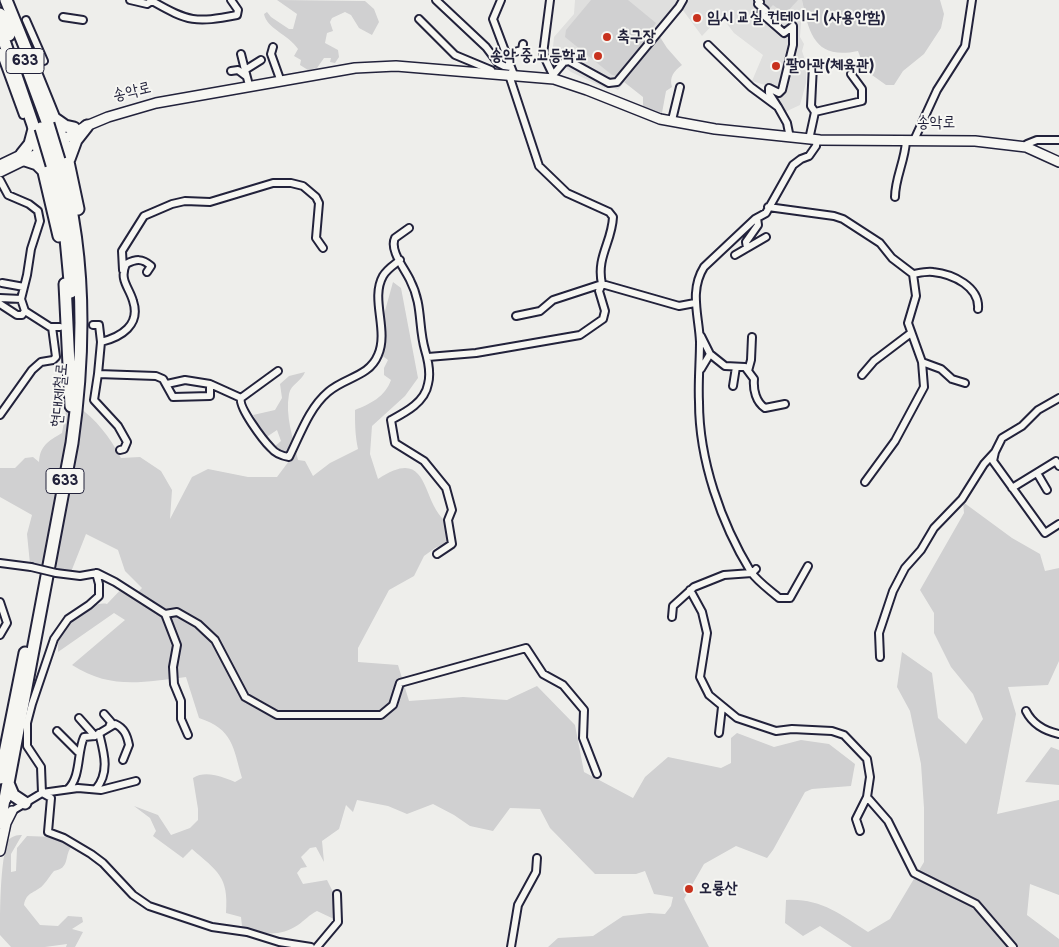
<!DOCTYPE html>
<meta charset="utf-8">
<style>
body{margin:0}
canvas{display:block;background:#eeeeeb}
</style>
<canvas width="1059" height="947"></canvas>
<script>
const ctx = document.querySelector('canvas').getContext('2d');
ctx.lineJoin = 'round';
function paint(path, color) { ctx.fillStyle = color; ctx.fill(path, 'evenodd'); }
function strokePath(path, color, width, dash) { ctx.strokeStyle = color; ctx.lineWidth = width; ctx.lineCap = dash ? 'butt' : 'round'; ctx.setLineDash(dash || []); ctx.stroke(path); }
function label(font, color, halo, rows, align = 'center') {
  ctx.font = font + ' "Balsamiq Sans","Poor Story",sans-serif'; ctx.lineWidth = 4; ctx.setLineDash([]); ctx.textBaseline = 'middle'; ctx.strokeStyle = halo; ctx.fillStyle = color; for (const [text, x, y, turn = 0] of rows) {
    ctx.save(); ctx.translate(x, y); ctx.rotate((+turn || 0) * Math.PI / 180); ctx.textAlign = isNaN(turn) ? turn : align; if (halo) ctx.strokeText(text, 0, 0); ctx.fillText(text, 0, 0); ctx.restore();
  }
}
const built = new Path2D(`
 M575,0H802L806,22L801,23L800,37L804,44L802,51L806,63V83L800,105L785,112L765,93L768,86L752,81L763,55L734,33L721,16L702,36L682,9L618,90L609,85L605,88L571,72L552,57L554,37L574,14Z`);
const green = new Path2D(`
 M277,0L365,1L374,9L379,22L372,35L359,28L351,15L345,12L332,18L330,22L333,31L327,33L325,43L338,50L339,57L335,63L330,62L331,58H324L317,68L308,70L300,65L301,60L294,56L298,49C288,34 267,29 264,14L267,12L271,17L289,29H293L297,14Z
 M591,0H628L656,23L647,35L650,37L618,76L612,75L565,37L566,30Z
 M764,0H798L785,14L773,5L768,10L761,4Z
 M802,0H940L944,14L941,28L924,54L903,71L894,85H886L865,70L858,51C816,60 809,35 802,0Z
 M660,37L667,48L682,65C674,71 669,77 672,87L666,91L662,113L643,106V97L624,82Z
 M393,282L401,288L418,378L405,396L372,426L370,454L378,479C430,445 420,499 445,521L448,543L435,548L424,556L414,576L389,590L358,648V662L398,665L409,701L463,697L507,700L537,686L575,725L584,772L633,798L645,777L668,757L721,768L731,763V738L737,733L774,747L801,740L829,744L855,764L851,786L812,789L805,792L773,850L767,858L736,846L704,864L684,899L709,947H548L558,938L593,936L623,916L649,913L665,914L671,906L673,897L654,894L645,871L636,874H595L550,828L540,809L510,808L493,831L470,826L454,815L433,804L407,814L388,806L357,800L353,812L346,805L339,829L322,841L324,862L316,847L310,848L301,857L307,867L301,868L297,873L303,884L327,880L335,896L336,920L317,911C309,915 305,920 298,925C280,937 261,935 242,926L241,917L226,913C229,876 217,871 192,849L183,858L153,836L156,831L150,818L134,806L158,815L171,835L190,828L198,820V809L193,778C206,770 222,777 235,782L242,778C233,747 233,729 199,718L186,677C143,682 111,690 72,665L125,620L114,613L58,652C58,647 58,641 59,636C64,622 94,600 107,604L126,584L136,594L142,588L125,571L118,550L86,534L71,572L30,564L27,534L32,515L0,497V468H15L25,458L33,457L39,462C40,446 48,441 62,433L66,411L76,405C97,420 109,436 121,458L140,457L161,471L172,490L170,519L192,477L208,469L248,477H277L289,461L285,453L274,447L281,441L277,430L265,438L253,415L275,410L282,398L280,384L289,376L305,372C302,381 291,384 289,394C285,416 293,437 298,460L305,461L313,476L330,463L358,449C355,435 355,423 355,410C370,404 385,397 391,380L384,375V368L388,360L380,354L378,336Z
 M963,502L1012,538L1040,554L1045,571L1059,568V661L1048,685L1008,687L1016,714L997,814L1059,800V895L1030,884L1027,915L1059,939V947H852L820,926L803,936L785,923L786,900C820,898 840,914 868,932L890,919L924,862V808L921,764L910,711L897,687L902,652L932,673L938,718L966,744L983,719L973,694L951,667L934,633V613L920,590L964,513Z
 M1051,747L1059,750V785L1025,782Z
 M22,835L11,854V872L16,871L17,848L27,836L54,837L71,847C64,857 70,868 54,871C50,875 48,880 44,884C37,893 26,891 24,905L40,925L58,926L68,916L82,917L83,922L72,929L83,932L75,947H66L67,944L45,947H11L0,935C0,913 0,860 8,841C11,836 17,835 22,835Z`);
const streetTunnel = new Path2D(`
 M66,327L93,325`);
const street = new Path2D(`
 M130,0L147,4L153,0
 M436,0L486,47L498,63L504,66L511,67L513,72
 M501,0L493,19L511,67
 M550,0L543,54L553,75
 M758,0L760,2L758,4L765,10L761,13L784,33L793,26V45L782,90L779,93L769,88V93L778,107
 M152,1C189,22 195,23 237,15L238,10L231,0
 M63,17L83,20
 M419,19L455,55L491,70
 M26,20L44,61
 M708,45L751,87L778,107L787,123L789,133
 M273,47L271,54L280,79
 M0,52L23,115
 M241,54L245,70
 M507,54L522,50L523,44
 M231,71L238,70L246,76
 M509,75L539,166L567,193L609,212L613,217C612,242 596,257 602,284L553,300L540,311L516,316
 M553,75L564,62L569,61L609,83L617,82L679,7L683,0
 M249,85L245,70L261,60
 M815,112L862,101V89L851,74
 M672,120L680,87
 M810,135L815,112L811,106L813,65L817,64
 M915,138L937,90L965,46L972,0
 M1027,144L1037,140H1059
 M0,180L8,195L29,204L38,211L40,221L31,249L27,275L21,299L25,311L50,327H60
 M895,197C895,178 905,161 906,141
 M768,207L834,216L843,219L880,243L892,258L913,274C919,273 927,271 933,272C953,274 980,287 978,309
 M409,228L395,238C389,250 405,269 410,280C423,305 418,326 425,350C428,360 431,373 428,384C425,402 406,412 391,420L395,443L424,461L446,488L452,510L448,520L452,544L437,554
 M747,248L746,242L758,225L757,218
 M735,255L766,237
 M123,270L122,251L144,216L172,204L185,201L210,202L273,183H291L303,186L316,197L319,203L316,238L323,248
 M2,283L24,287
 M0,298L21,299
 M0,304L17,315H22L25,311
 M93,325H99L101,342L98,374L156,376L163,379L173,397L210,396V384L241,398L278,371
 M701,336L710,354
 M101,342C121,337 141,325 133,301C129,287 119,280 126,264C136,259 142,258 151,266L147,272
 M428,357L476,353L580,335L603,319L605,311L599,291L602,284L679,306L695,303
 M922,362L941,369L952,379L965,383
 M701,369L710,354L725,366L745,367L754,379C753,390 756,402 765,408L785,404
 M748,371L751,360L752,337
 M98,374L94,400L118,426L127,442L124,449L120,450
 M862,375L874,361L911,333
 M167,384L185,380L210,384
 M733,386L736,367
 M241,398C238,407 263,440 271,448C275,453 282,456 289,457C300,435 309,408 328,392C345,377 369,377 378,355C389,330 370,299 383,276C387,269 394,265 400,260
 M1059,398L1038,410L1022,426L1002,438L995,452L993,461L1045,533L1059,524
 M0,415L32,370L41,362L53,360L56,357L52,327
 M1037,473L1047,490
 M865,482L895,441L924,387L922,362L908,323L916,296L913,274
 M1012,488L1056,461L1059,466
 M0,563L31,567
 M808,566L790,598H779C770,590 758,582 751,572C721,523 699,460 699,402C698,382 700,362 700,342C699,316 689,291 704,267L755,219L766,213L793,165L801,159L809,156L816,146L817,139
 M56,573L80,576L97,573L115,582L165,614L177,612L198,624L215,640L245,697L277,715H381L393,705L400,683L526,648L543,674L563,685L584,710L583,738L597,774
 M96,573L99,584V596L89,605L68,619L54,639L32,704L27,723V746L41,767L42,793L51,798L48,832L64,838L91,854L103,863L133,895L149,906L212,927L247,932L279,942L311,947
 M690,590L702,612L707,633L700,677L709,695L737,718L776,731L792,729L832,731L844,735L867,759L870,777L867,797L856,819L860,831
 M0,602L7,623L0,635
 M165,614L177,645L173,667L174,684L181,701V719L188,735
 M672,617L673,606L694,587L724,575L752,573L756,569
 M880,657L879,633L893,591L905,568L921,550L934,528L962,499L984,464L995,452
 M1026,711C1033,725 1045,731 1059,734
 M104,714L111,722L109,727
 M79,718L95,736
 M57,731L78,752
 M719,733L722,707
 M68,789C81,777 77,752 84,737L95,736L115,724C124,728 127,735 129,745L123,760
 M96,789C110,772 104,753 99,733
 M867,797L888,821L914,873L976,904L1013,947
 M12,811L42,793L78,788L101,790L136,781
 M317,947L338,922L337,894
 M511,947L518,905L536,872L537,858`);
const secondary = new Path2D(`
 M58,143L84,127L108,117L156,103L355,68L396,66L554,79L587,90L660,119L715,129L820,140L975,141L1026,147L1059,162
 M0,165L27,152
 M0,172L45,150
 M1,824L5,799
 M0,851L6,823L12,811`);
const highway = new Path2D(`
 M6,0L64,143L78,209
 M0,14L9,35
 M0,29L33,125L59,236
 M24,59L48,124
 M55,119L65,126L74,128
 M22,154L30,144L34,129
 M69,159L76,140L87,126
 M25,160L37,164L46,173
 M52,165L64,217L71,292
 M65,284L71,406
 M0,778L25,653
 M8,783L13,795L25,803
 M5,799L72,443C85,351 86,250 59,160`);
const streetBridge = new Path2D(`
 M31,567L56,573`);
const highwayBridge = new Path2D(`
 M48,124L59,160
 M41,128L52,165`);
const markers = [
 [697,18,5,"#c8321e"],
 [607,37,5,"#c8321e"],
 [598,56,5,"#c8321e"],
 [776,66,5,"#c8321e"],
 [689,889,5,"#c8321e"]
];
const shields = [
 [25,61,38],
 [65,481,38]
];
const shieldNames = [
 ["633",25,61],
 ["633",65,481]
];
const poiNames = [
 ["임시 교실 컨테이너 (사용안함)",707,18],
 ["축구장",617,37],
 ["송악 중,고등학교",588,56,"right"],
 ["팔아관(체육관)",786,66],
 ["오룡산",699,889]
];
const streetNames = [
 ["송악로",132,92,-13],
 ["송악로",936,123],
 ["현대제철로",60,395,-85]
];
paint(built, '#dfdfde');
paint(green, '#d0d0d1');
strokePath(streetTunnel, '#c5c5c8', 6, [6, 3]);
strokePath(street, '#22223b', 10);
strokePath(secondary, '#22223b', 12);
strokePath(highway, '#22223b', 15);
strokePath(street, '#f6f6f2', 6);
strokePath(secondary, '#f6f6f2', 9);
strokePath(highway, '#f6f6f2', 11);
strokePath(streetBridge, '#22223b', 10, []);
strokePath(highwayBridge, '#22223b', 15, []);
strokePath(streetBridge, '#f6f6f2', 6);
strokePath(highwayBridge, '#f6f6f2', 11);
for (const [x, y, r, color] of markers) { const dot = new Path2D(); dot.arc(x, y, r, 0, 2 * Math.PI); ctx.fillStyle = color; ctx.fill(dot); strokePath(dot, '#f6f6f2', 2); }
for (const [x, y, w] of shields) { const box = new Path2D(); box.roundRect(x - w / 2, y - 12.5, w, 25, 4); ctx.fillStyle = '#f6f6f2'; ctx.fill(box); strokePath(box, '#22223b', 1); }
label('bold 15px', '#22223b', null, shieldNames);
label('bold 16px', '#22223b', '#f6f6f2', poiNames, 'left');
label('16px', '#22223b', '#f6f6f2', streetNames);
</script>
